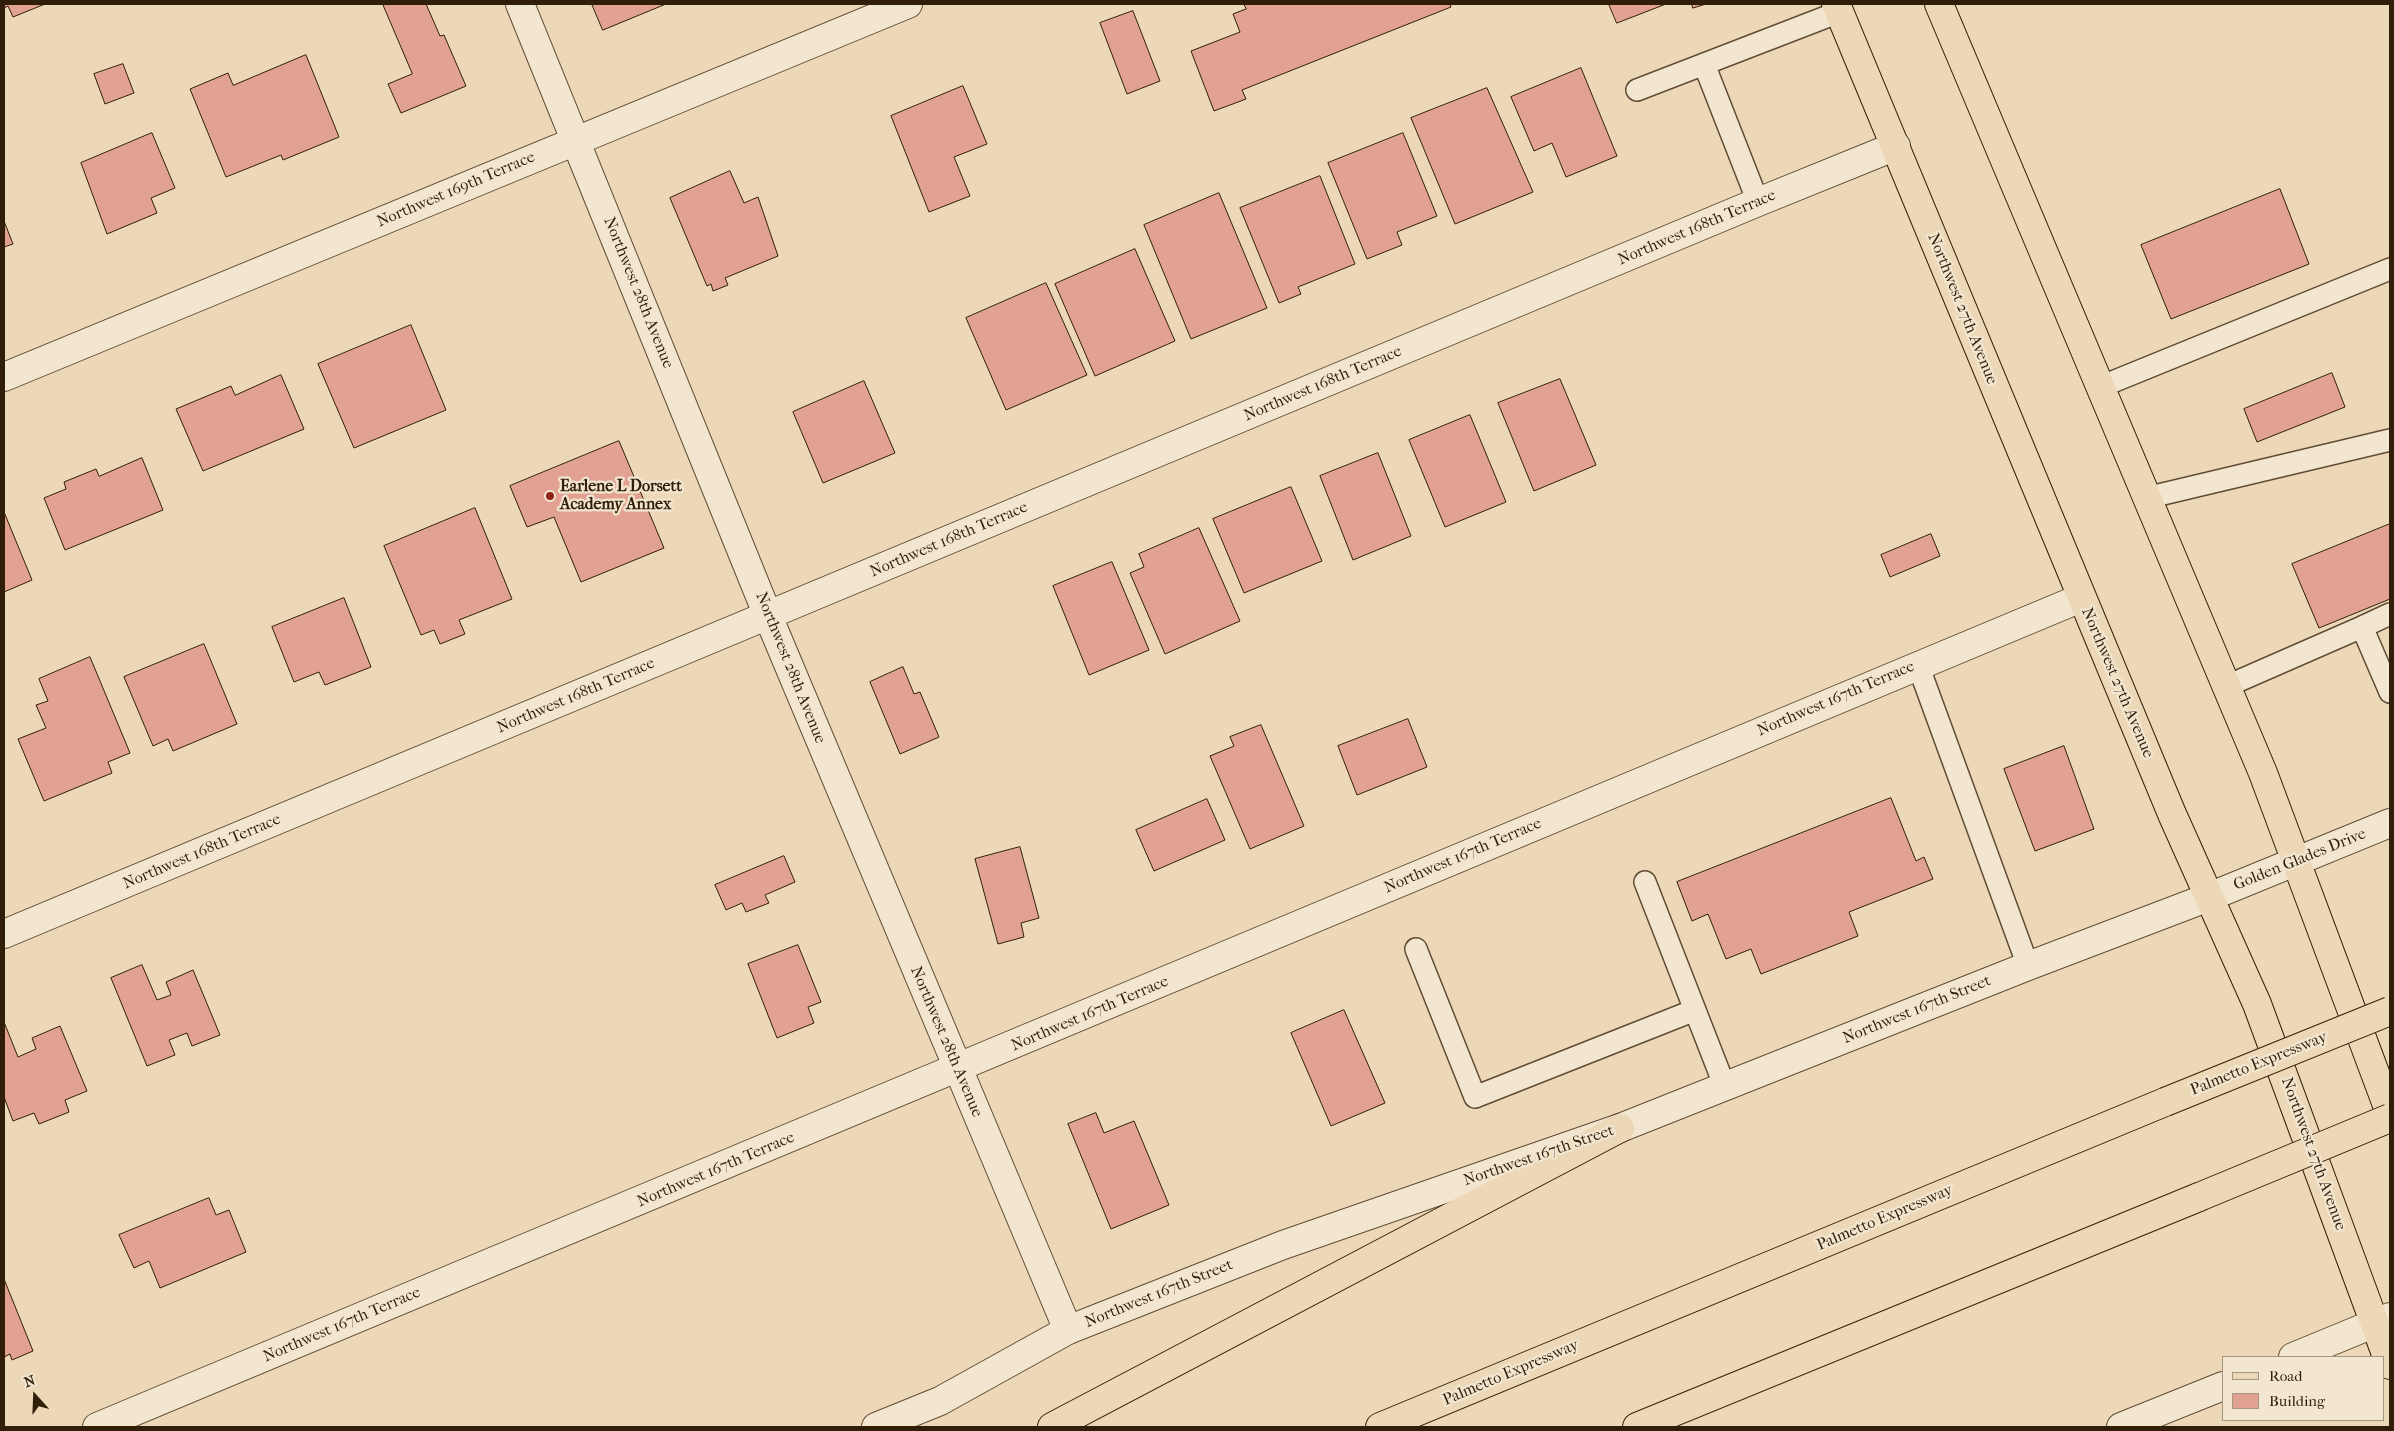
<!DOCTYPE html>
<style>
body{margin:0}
#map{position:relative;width:2394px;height:1431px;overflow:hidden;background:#ecd8b6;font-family:"IM FELL French Canon",serif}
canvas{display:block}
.frame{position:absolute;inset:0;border:5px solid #311e08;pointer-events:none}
.legend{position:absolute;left:2222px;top:1356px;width:162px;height:65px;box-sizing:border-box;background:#f3e6d0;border:1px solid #a59680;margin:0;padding:6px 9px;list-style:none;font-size:15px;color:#311e08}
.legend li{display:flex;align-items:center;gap:10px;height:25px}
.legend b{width:25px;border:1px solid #a59680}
.north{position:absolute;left:10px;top:1371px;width:50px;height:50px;-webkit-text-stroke:4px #f3e6d0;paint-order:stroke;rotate:340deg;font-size:14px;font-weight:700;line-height:20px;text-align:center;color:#311e08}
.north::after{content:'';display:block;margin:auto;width:18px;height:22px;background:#311e08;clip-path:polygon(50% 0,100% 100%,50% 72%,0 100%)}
</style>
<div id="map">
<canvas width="2394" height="1431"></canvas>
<div class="frame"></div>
<ul class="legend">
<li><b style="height:6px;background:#ecd8b6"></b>Road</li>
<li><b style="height:14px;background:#e2a293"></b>Building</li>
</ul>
<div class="north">N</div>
</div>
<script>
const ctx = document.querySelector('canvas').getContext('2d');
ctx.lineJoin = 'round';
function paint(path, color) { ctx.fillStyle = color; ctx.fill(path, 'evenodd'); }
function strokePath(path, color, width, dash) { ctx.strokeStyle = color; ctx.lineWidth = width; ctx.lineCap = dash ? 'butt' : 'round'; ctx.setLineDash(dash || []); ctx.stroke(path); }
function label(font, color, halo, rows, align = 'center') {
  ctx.font = font + ' "IM FELL French Canon",serif'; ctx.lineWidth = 4.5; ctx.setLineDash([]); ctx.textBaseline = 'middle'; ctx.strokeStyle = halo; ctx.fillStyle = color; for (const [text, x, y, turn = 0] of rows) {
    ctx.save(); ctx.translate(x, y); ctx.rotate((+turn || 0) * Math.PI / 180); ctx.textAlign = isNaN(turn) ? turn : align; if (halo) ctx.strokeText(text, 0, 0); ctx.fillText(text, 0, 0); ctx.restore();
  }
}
const building = new Path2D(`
 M4,4H45L13,17L8,6L4,8Z
 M383,4H426L440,36L444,35L466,86L401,113L388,84L412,74Z
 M592,4H666L603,30Z
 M1244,4H1450L1451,7L1242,90L1246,99L1214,111L1191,51L1240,32L1233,14L1246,9Z
 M1609,4H1666L1617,23Z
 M1692,4H1706L1693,8Z
 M1133,11L1160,81L1127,94L1100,23Z
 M306,55L339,137L283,160L281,155L226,177L190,89L228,73L233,85Z
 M123,64L134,93L105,104L94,74Z
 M1581,68L1617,156L1566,177L1552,143L1534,151L1511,97Z
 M963,86L987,144L954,157L970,196L929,212L891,116Z
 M1487,88L1533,192L1455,224L1411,118Z
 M152,133L175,188L151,198L157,213L107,234L81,163Z
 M1403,133L1437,216L1397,232L1402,245L1367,259L1328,163Z
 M730,171L744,203L758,197L778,256L725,278L728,285L713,291L711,284L707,286L670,198Z
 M1320,176L1355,264L1298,287L1301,294L1279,303L1240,208Z
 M2280,189L2309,264L2171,319L2141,245Z
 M1219,193L1267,308L1191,339L1144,225Z
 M4,221L13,244L4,247Z
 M1135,249L1175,341L1095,376L1055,284Z
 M1046,283L1087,375L1006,410L966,318Z
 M411,325L446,410L354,448L318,364Z
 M2332,373L2345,407L2257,442L2244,409Z
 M281,375L304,429L203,471L176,409L231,386L235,395Z
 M1560,379L1596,465L1534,491L1498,403Z
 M864,381L895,453L823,483L793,412Z
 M1470,415L1506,502L1445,527L1409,440Z
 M619,441L664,548L581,582L554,517L527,527L510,486Z
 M1378,453L1411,536L1353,560L1320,476Z
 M142,458L163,510L65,550L44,498L66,489L64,482L96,469L99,476Z
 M1291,487L1322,561L1244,593L1213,519Z
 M475,508L512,599L459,620L465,634L440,644L434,630L421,635L384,546Z
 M4,512L32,580L4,592Z
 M2390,524V599L2319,628L2292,564Z
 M1199,528L1240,621L1165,654L1130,573L1144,567L1139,554Z
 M1931,534L1940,556L1890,577L1881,555Z
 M1112,562L1149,650L1089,675L1053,586Z
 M344,598L371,667L325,685L319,672L294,682L272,627Z
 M204,644L237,724L173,751L168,739L153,746L124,677Z
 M90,657L130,753L108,762L112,773L44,801L18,739L46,728L36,705L48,701L39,679Z
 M903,667L914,694L920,692L939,737L900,754L870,682Z
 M1408,719L1427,767L1357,795L1338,746Z
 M1261,725L1304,826L1250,849L1210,756L1234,746L1230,737Z
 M2064,746L2094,829L2035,851L2004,769Z
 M1891,798L1916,861L1924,857L1933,879L1849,912L1858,936L1761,974L1751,949L1726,959L1708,914L1692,921L1677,882Z
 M1207,799L1225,840L1154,871L1136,830Z
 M1020,847L1039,918L1021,923L1024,937L998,944L975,859Z
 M784,856L795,882L765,895L769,903L746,912L742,903L726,910L715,885Z
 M798,945L821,1002L808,1007L814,1023L777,1038L748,964Z
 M142,965L157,1000L171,995L166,982L193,970L220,1035L192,1046L187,1033L169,1040L175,1055L147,1066L111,978Z
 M1344,1010L1385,1103L1331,1126L1291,1033Z
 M4,1022L18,1057L36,1049L32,1038L60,1026L87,1091L65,1100L69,1112L39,1124L34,1113L13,1121L4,1097Z
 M1096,1113L1104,1133L1134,1121L1169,1205L1111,1229L1068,1124Z
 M209,1198L216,1215L229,1210L246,1252L160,1288L149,1261L134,1268L119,1235Z
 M4,1279L33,1351L12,1360L10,1354L4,1357Z`);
const service = new Path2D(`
 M1704,64L1758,202
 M1637,90L1839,12
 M2100,387L2390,269
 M2146,498L2390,440
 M2362,627L2390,614
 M1918,665L2028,966
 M2227,686L2362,627L2390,692
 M1645,882L1725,1087
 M1416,949L1475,1097L1695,1010`);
const minor = new Path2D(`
 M520,4L768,616L1068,1330
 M4,377L908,4
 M4,934L1758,202L1896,146
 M97,1427L2081,598`);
const tertiary = new Path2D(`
 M2293,1357L2390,1317
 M876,1427L940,1401L1068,1330L1283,1245L1620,1128L2028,966L2209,897L2390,823
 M2121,1427L2223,1386`);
const primary = new Path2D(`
 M1836,4L2172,814L2257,1004L2390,1365
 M1939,4L2263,773L2390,1113`);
const motorway = new Path2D(`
 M1052,1427L1620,1128
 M1380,1427L2165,1102
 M1637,1427L2199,1197`);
const motorwayBridge = new Path2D(`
 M2165,1102L2390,1011
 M2199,1197L2390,1118`);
const markers = [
 [550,496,5,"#8f2418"]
];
const streetNames = [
 ["Northwest 169th Terrace",456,190,-23],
 ["Northwest 168th Terrace",1697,228,-23],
 ["Northwest 28th Avenue",638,293,68],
 ["Northwest 27th Avenue",1962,309,68],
 ["Northwest 168th Terrace",1323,384,-23],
 ["Northwest 168th Terrace",949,540,-23],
 ["Northwest 28th Avenue",790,668,68],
 ["Northwest 27th Avenue",2117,683,67],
 ["Northwest 168th Terrace",576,696,-23],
 ["Northwest 167th Terrace",1836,699,-23],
 ["Northwest 168th Terrace",202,852,-23],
 ["Northwest 167th Terrace",1463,856,-23],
 ["Golden Glades Drive",2300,860,-22],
 ["Northwest 167th Street",1917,1010,-22],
 ["Northwest 167th Terrace",1090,1014,-23],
 ["Northwest 28th Avenue",946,1042,67],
 ["Palmetto Expressway",2259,1064,-22],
 ["Northwest 27th Avenue",2313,1154,70],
 ["Northwest 167th Street",1539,1156,-19],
 ["Northwest 167th Terrace",716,1170,-23],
 ["Palmetto Expressway",1885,1218,-23],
 ["Northwest 167th Street",1159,1294,-22],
 ["Northwest 167th Terrace",342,1325,-23],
 ["Palmetto Expressway",1511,1373,-23]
];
const poiNames = [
 ["Earlene L Dorsett",560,487],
 ["Academy Annex",560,505]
];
paint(building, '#e2a293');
strokePath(building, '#311e08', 1);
strokePath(service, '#604c34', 24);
strokePath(minor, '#604c34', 30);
strokePath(tertiary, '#604c34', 30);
strokePath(primary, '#311e08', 30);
strokePath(motorway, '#311e08', 30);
strokePath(service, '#f3e6d0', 21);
strokePath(minor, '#f3e6d0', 28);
strokePath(tertiary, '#f3e6d0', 28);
strokePath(primary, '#ecd8b6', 28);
strokePath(motorway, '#ecd8b6', 28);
strokePath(motorwayBridge, '#311e08', 30, []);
strokePath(motorwayBridge, '#ecd8b6', 28);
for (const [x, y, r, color] of markers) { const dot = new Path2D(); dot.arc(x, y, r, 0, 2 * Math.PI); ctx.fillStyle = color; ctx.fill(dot); strokePath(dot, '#f3e6d0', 2); }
label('16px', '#311e08', '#f3e6d0', streetNames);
label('bold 16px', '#311e08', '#f3e6d0', poiNames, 'left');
</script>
